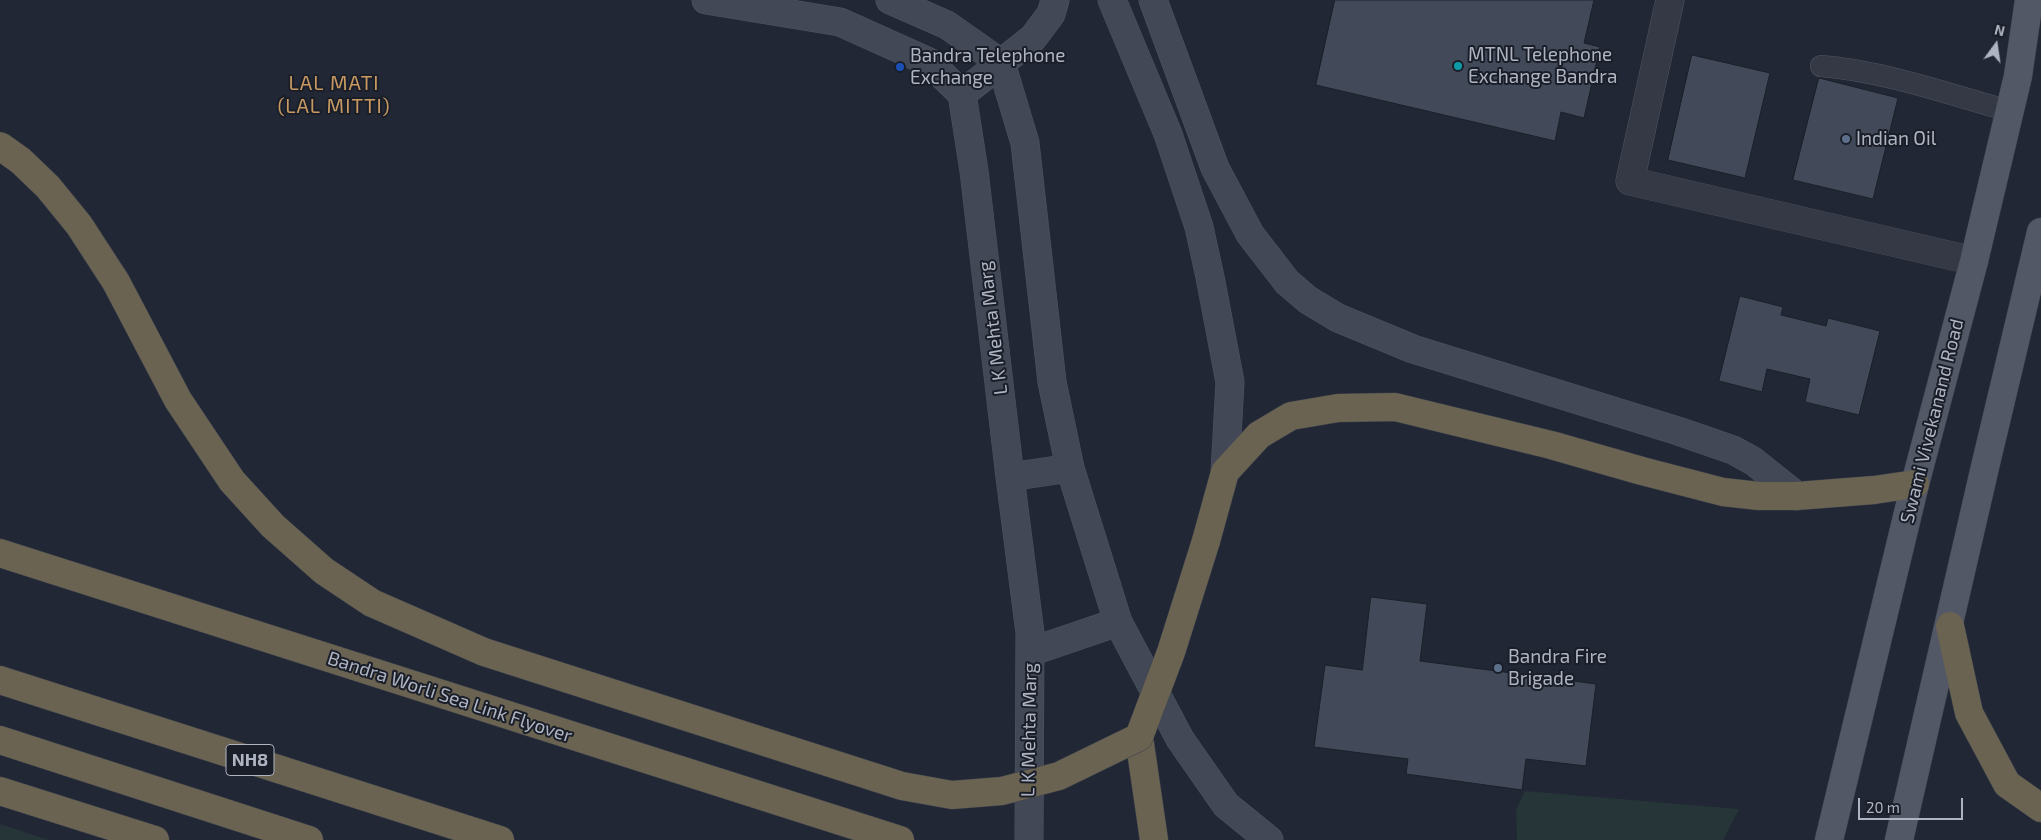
<!DOCTYPE html>
<style>
body{margin:0}
#map{position:relative;width:2041px;height:840px;overflow:hidden;background:#212734;font-family:"Exo 2",sans-serif}
canvas{display:block}
.north{position:absolute;left:1971px;top:20px;width:50px;height:50px;-webkit-text-stroke:4px #1a1e29;paint-order:stroke;rotate:14deg;font-size:14px;font-weight:700;line-height:20px;text-align:center;color:#aeb4c2}
.north::after{content:'';display:block;margin:auto;width:18px;height:22px;background:#aeb4c2;clip-path:polygon(50% 0,100% 100%,50% 72%,0 100%)}
.scale{position:absolute;left:1858px;top:798px;width:105px;height:22px;box-sizing:border-box;border:2px solid #aeb4c2;border-top:0;padding-left:6px;font-size:15px;line-height:18px;white-space:nowrap;color:#aeb4c2;-webkit-text-stroke:4px #1a1e29;paint-order:stroke}
</style>
<div id="map">
<canvas width="2041" height="840"></canvas>
<div class="north">N</div>
<div class="scale">20 m</div>
</div>
<script>
const ctx = document.querySelector('canvas').getContext('2d');
ctx.lineJoin = 'round';
function paint(path, color) { ctx.fillStyle = color; ctx.fill(path, 'evenodd'); }
function strokePath(path, color, width, dash) { ctx.strokeStyle = color; ctx.lineWidth = width; ctx.lineCap = dash ? 'butt' : 'round'; ctx.setLineDash(dash || []); ctx.stroke(path); }
function label(font, color, halo, rows, align = 'center') {
  ctx.font = font + ' "Exo 2",sans-serif'; ctx.lineWidth = 4; ctx.setLineDash([]); ctx.textBaseline = 'middle'; ctx.strokeStyle = halo; ctx.fillStyle = color; for (const [text, x, y, turn = 0] of rows) {
    ctx.save(); ctx.translate(x, y); ctx.rotate((+turn || 0) * Math.PI / 180); ctx.textAlign = isNaN(turn) ? turn : align; if (halo) ctx.strokeText(text, 0, 0); ctx.fillText(text, 0, 0); ctx.restore();
  }
}
const green = new Path2D(`
 M1525,791L1739,809L1723,840H1517L1516,810Z
 M0,824L49,840H0Z`);
const building = new Path2D(`
 M1335,0H1594L1584,43L1600,47L1584,118L1561,112L1555,141L1316,85Z
 M1692,55L1770,73L1745,178L1668,160Z
 M1819,78L1898,98L1873,199L1793,180Z
 M1740,296L1783,307L1781,315L1826,326L1828,318L1880,331L1859,415L1805,402L1810,379L1767,369L1762,392L1719,381Z
 M1371,597L1427,604L1420,661L1596,684L1586,766L1526,759L1522,790L1406,774L1408,759L1314,747L1325,665L1362,670Z`);
const lane = new Path2D(`
 M1821,66C1883,71 1949,94 2009,111`);
const street = new Path2D(`
 M1670,0L1630,181L1974,261`);
const secondary = new Path2D(`
 M706,0L840,22L929,62L962,94L974,171L1010,477L1030,633L1029,840
 M890,0L947,25L1001,63L1025,143L1052,382L1070,468L1118,622L1180,739L1226,805L1269,840
 M1112,0L1168,134L1199,227L1210,277L1230,382L1225,472
 M1153,0L1215,168L1250,234L1287,282L1308,300L1338,318L1413,349L1678,431L1733,450L1753,461L1797,496
 M962,94L1033,38L1051,14L1055,0
 M1010,477L1070,468
 M1030,652L1118,622`);
const primary = new Path2D(`
 M1829,840L1915,484L1974,261L2018,76L2029,0
 M1899,840L1985,467L2041,232`);
const highway = new Path2D(`
 M1206,541L1225,472L1259,435L1291,416L1338,408L1395,407L1551,445L1642,471L1723,492L1759,496H1797L1874,490L1915,484
 M0,553L900,840
 M1950,626L1969,713L2007,784L2041,808
 M0,680L500,840
 M1139,737L1154,840
 M0,740L309,840
 M0,791L155,840`);
const highwayBridge = new Path2D(`
 M0,146L21,161L48,187L79,225L116,282L178,400L232,481L273,526L324,571L372,603L484,652L902,786L952,795L1002,791L1059,776L1139,737L1171,652L1206,541`);
const markers = [
 [1458,66,5,"#0f9aa8"],
 [900,67,5,"#1a4fb4"],
 [1846,139,5,"#5c6f8a"],
 [1498,668,5,"#5c6f8a"]
];
const shields = [
 [250,760,48]
];
const shieldNames = [
 ["NH8",250,760]
];
const poiNames = [
 ["MTNL Telephone",1468,55],
 ["Exchange Bandra",1468,77],
 ["Bandra Telephone",910,56],
 ["Exchange",910,78],
 ["Indian Oil",1856,139],
 ["Bandra Fire",1508,657],
 ["Brigade",1508,679]
];
const streetNames = [
 ["L K Mehta Marg",993,328,-97],
 ["Swami Vivekanand Road",1932,421,-76],
 ["Bandra Worli Sea Link Flyover",450,697,18],
 ["L K Mehta Marg",1029,730,-89]
];
const neighbourhoodNames = [
 ["LAL MATI",334,83],
 ["(LAL MITTI)",334,106]
];
paint(green, '#263538');
paint(building, '#424a59');
strokePath(building, '#1c202b', 1);
strokePath(lane, '#4f5460', 22);
strokePath(street, '#4f5460', 29);
strokePath(secondary, '#4f5460', 29);
strokePath(primary, '#3e424e', 29);
strokePath(highway, '#3c414c', 29);
strokePath(lane, '#343945', 21);
strokePath(street, '#343945', 28);
strokePath(secondary, '#434857', 28);
strokePath(primary, '#525865', 28);
strokePath(highway, '#6a6352', 28);
strokePath(highwayBridge, '#3c414c', 29, []);
strokePath(highwayBridge, '#6a6352', 28);
for (const [x, y, r, color] of markers) { const dot = new Path2D(); dot.arc(x, y, r, 0, 2 * Math.PI); ctx.fillStyle = color; ctx.fill(dot); strokePath(dot, '#1a1e29', 2); }
for (const [x, y, w] of shields) { const box = new Path2D(); box.roundRect(x - w / 2, y - 15.5, w, 31, 4); ctx.fillStyle = '#1a1e29'; ctx.fill(box); strokePath(box, '#aeb4c2', 1); }
label('bold 18px', '#aeb4c2', null, shieldNames);
label('19px', '#aeb4c2', '#1a1e29', poiNames, 'left');
label('19px', '#aeb4c2', '#1a1e29', streetNames);
ctx.letterSpacing = '1px';
label('20px', '#c89a62', '#1a1e29', neighbourhoodNames);
ctx.letterSpacing = '0px';
</script>
